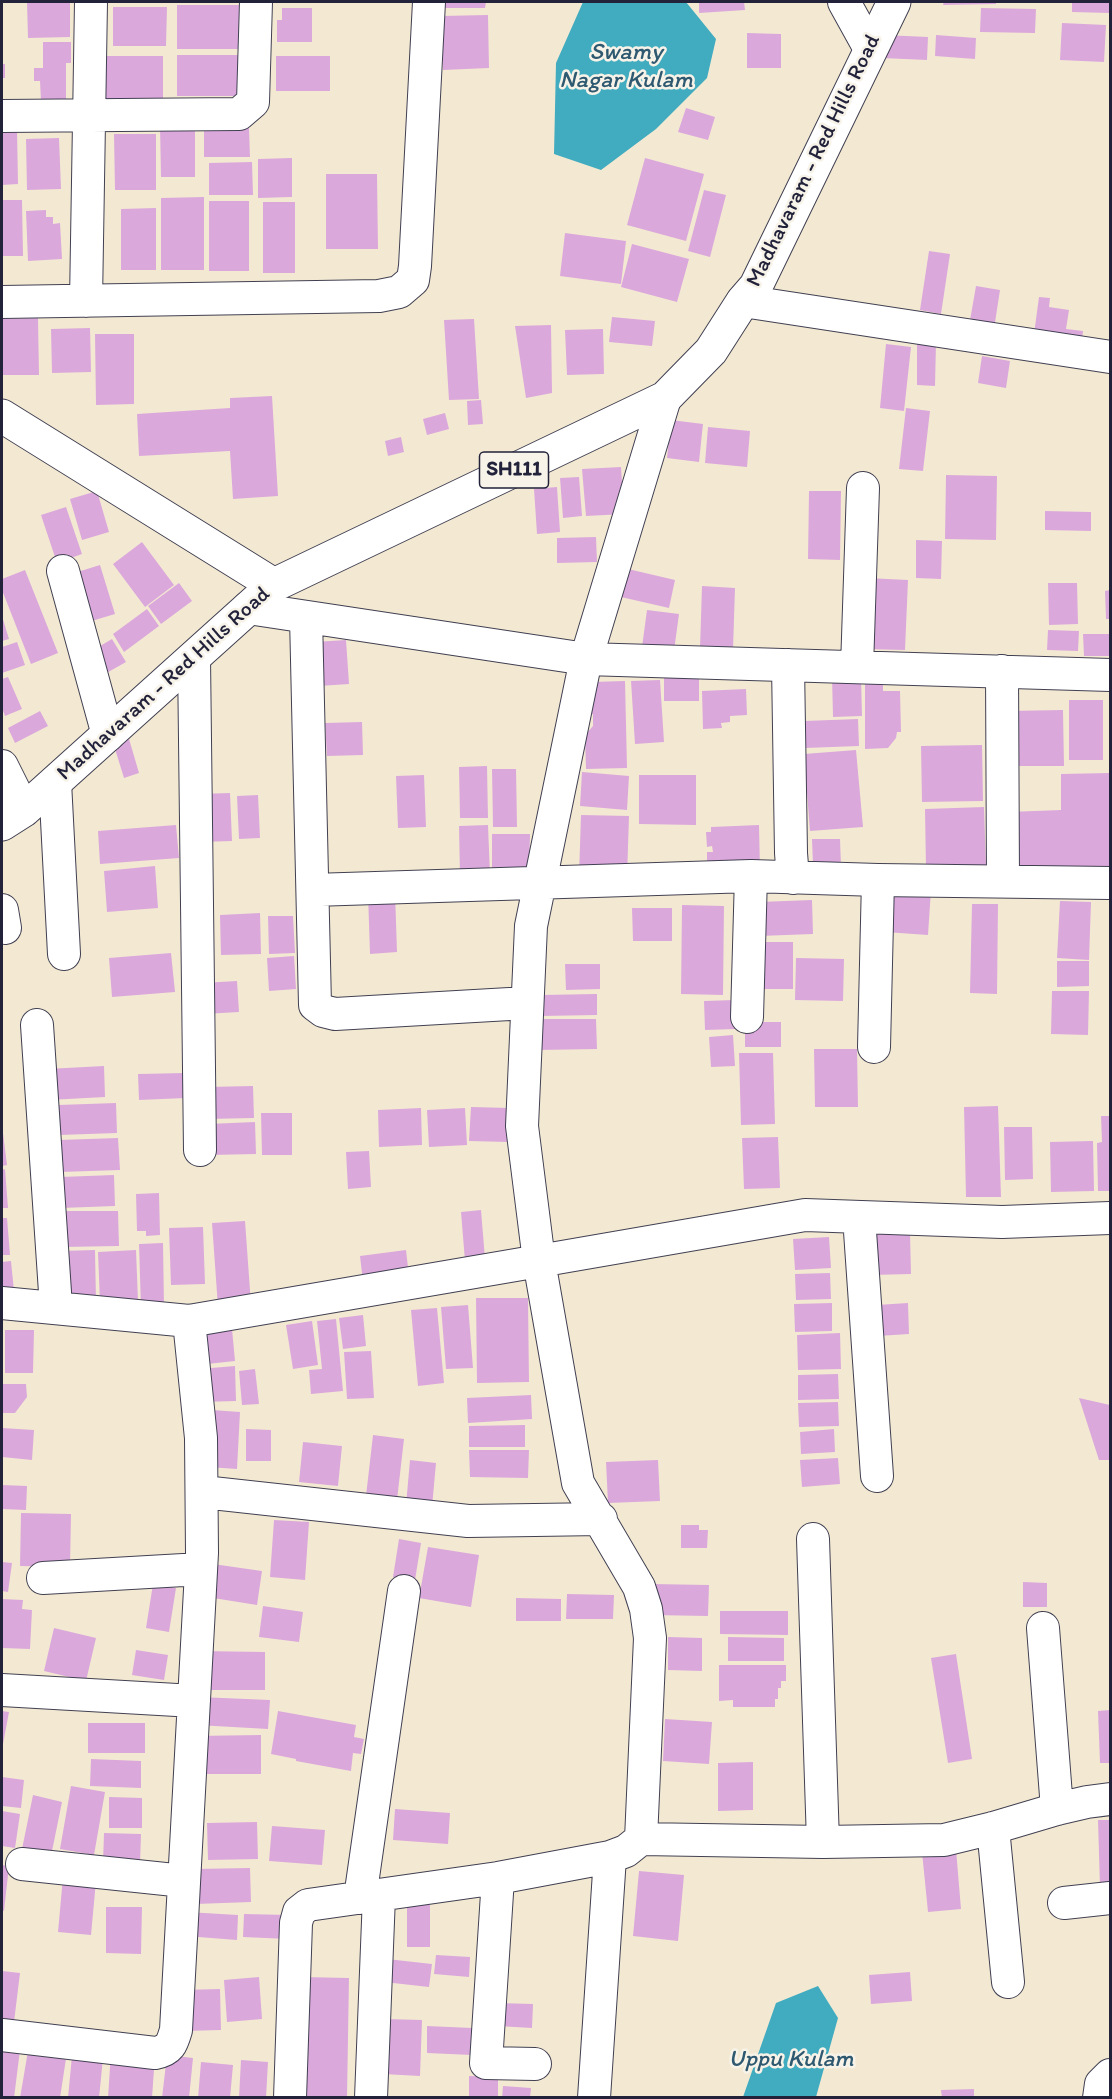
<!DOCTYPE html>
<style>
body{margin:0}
#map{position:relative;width:1112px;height:2099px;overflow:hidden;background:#f3e9d3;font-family:Itim,sans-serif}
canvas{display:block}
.frame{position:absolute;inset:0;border:3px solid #22223b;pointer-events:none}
</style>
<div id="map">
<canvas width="1112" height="2099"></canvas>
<div class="frame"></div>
</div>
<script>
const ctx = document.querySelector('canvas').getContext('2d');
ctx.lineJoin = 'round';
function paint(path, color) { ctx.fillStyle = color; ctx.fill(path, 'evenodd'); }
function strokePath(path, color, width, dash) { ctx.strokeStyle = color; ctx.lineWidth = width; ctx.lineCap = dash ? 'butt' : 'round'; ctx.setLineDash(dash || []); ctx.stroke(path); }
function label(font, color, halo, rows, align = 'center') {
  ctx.font = font + ' Itim,sans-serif'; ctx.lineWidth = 5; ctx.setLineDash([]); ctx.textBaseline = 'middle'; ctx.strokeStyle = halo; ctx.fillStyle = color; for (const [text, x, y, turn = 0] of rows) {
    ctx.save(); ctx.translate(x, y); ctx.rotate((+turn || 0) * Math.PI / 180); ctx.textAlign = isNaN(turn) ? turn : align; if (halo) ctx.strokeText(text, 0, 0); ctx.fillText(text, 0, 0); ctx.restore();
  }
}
const water = new Path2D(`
 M583,2H686L716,39L707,78L656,129L601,170L554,154L556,63Z
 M818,1986L838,2018L816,2097H743L776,2003Z`);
const building = new Path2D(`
 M27,2H70V37L28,38Z
 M440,2H486L485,8H440Z
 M699,2H744L745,10L699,13Z
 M944,2H996V4L943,5Z
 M1072,2H1110V13L1072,12Z
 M177,5H240L241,49H177Z
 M113,7H167L166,46H113Z
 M282,8H312V42H277V20H282Z
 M981,8L1036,9L1035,33L980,32Z
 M488,15L489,68L443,70L441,16Z
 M1062,23L1106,25L1104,62L1060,60Z
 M747,33L781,34V68H747Z
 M883,35L928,37L927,60L882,58Z
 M936,35L976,38L975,59L935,56Z
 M43,42H71V63H66V101H41L40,81H34V68H43Z
 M177,55H243V96H177Z
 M105,56H163V101H105Z
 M276,56H330V91H276Z
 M2,64H5V78H2Z
 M686,108L715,117L708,140L678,132Z
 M160,125H195V177H161Z
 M204,127L249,128L250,157H204Z
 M17,129L18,184L2,185V130Z
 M114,134H156V190H115Z
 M59,138L61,189L27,190L26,139Z
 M292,158V197L258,198V159Z
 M645,158L704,174L686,241L627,225Z
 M252,162L253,195H209V163Z
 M326,174H377L378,249H326Z
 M704,190L726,195L710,257L688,251Z
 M204,197V270H161V198Z
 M2,200H22L23,256H2Z
 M209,201H249V271H209Z
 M263,202H295V273H263Z
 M156,208V270H121V209Z
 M46,210V217H53V224L60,223L62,259L28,261L26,211Z
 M565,233L626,241L621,284L560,276Z
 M632,244L689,259L677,302L621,287Z
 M929,251L950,254L941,314L920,310Z
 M976,286L1000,290L994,329L969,326Z
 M1039,297L1050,298L1049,307L1069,310L1066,329L1083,331L1082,340L1034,334Z
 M612,317L655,321L652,346L609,342Z
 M38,318L39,375H2V319Z
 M474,319L479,399L449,400L444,320Z
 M551,325L552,393L526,398L515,326Z
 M90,328L91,372L52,373L51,329Z
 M603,329L604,374L567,375L565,330Z
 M95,334H134V404L96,405Z
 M917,343H936L935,386L917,385Z
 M886,344L911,347L904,411L880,408Z
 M982,356L1010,361L1006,388L978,383Z
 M272,396L278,496L233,499L230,451L139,456L137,414L230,408V398Z
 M481,400L483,424L468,425L467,401Z
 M906,408L930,411L923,471L899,469Z
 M445,413L449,429L427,435L423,419Z
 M671,420L703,424L699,462L667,458Z
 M708,427L750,431L747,467L705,463Z
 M401,437L404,452L388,456L385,441Z
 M621,467L624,514L586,516L582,469Z
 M946,475L997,476L996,540L945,539Z
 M579,477L582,516L563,518L560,478Z
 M557,487L560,532L537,534L534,489Z
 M97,491L109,532L82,540L70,499Z
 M809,491H841L840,560L808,559Z
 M66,507L82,554L57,563L41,515Z
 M1045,511L1091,512V531L1045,530Z
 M596,537L597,562L557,563V538Z
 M916,540L942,541L941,579L916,578Z
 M142,542L174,585L145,607L113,564Z
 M100,565L115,614L85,623L71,574Z
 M628,569L675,580L669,608L621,597Z
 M25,570L58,653L31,664L2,590V579Z
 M867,578L908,580L905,650L864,649Z
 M179,583L192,601L161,624L148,606Z
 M1048,583H1077L1078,624L1049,625Z
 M702,586L735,588L733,650L700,649Z
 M1110,590V619H1106L1105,591Z
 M147,609L159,626L124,652L113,634Z
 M647,610L679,614L674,651L642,647Z
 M2,616L9,639L2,641Z
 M1048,630L1079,631L1078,651L1047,650Z
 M1083,634H1110V656H1084Z
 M112,639L126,662L103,675L90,652Z
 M346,640L349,684L319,686L315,642Z
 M17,642L25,665L2,673V647Z
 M861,676L862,716L833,717L832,677Z
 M8,677L22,709L5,716L2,708V679Z
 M664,678H699V701H664Z
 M660,680L664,742L635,744L631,681Z
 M625,681L627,768L586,769L585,735L593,726V714L589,715L592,682Z
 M865,681H883V691H900L901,732H897L896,738L888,748L865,749Z
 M746,689L747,715L730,716V722L721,723L722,728L703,729L702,691Z
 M1069,700H1103V760H1069Z
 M1063,710L1064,766H1010L1008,711Z
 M40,711L48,726L15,743L8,728Z
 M858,719L859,746L805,748L804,721Z
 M362,722L363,755L327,756L325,723Z
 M127,732L139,773L124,778L111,736Z
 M982,745L983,801L922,802L921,746Z
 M856,750L863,827L810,831L804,754Z
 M487,766L488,818H460L459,767Z
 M492,769H516L517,827H493Z
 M582,772L629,776L627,810L580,806Z
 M1110,773V874L1009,876L1008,812L1061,810V774Z
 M424,775L426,827L398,828L396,776Z
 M639,775H696V825L639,824Z
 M230,793L232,841L200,842L198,794Z
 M258,795L260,838L239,839L237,796Z
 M984,807L986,867L926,869L925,809Z
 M581,815L629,816L627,878L579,876Z
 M176,825L179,858L100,864L98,831Z
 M488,825L490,875L460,876L459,826Z
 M759,825L760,870L707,863V852H713L712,846L707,847L706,832H711V827Z
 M492,834H530L529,874L492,873Z
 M812,839H840L841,866H813Z
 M155,866L158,908L107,912L104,871Z
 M888,887L931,890L928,935L885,932Z
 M395,892L397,952L370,954L368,894Z
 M812,900L813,934L760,936L759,902Z
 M1060,901L1091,902L1089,960L1057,958Z
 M972,904H998L997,994L970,993Z
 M682,905L724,906L723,995L681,994Z
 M632,908H672V941H633Z
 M260,913L261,954L221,955L220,915Z
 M268,916H293L295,953L269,954Z
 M756,942H793V989H756Z
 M171,953L175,992L112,997L109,958Z
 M294,956L296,989L269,991L267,958Z
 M796,958L844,959L843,1001L795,1000Z
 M1057,961H1089V986L1057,987Z
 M565,964H600V989L566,990Z
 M237,981L239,1012L204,1014L202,983Z
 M1052,991H1089L1088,1035L1051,1034Z
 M597,994V1015L541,1016V995Z
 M735,1000L736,1029L705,1030L704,1001Z
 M538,1019H596L597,1049L538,1050Z
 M745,1022H781V1047H745Z
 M733,1035L735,1066L711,1067L709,1037Z
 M814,1049H857L858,1107H815Z
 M739,1053H773L775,1124L741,1125Z
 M104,1066L105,1097L49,1100L47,1069Z
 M186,1073V1098L139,1100L138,1074Z
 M253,1086L254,1118L207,1119L206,1087Z
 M116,1103L117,1133L59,1135L58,1105Z
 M998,1106L1001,1197H966L964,1107Z
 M471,1107L510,1108L508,1142L469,1141Z
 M421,1108L422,1145L379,1147L378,1110Z
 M465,1108L467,1145L429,1147L427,1110Z
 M261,1113H292V1155H262Z
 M1101,1116H1110V1191H1098L1097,1143L1102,1142Z
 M255,1122L256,1154L209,1155L208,1124Z
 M1004,1127H1032L1033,1179L1005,1180Z
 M3,1133L7,1165L2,1166V1134Z
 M778,1137L780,1188L744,1189L742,1138Z
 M118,1138L120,1170L60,1172L59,1140Z
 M1093,1141L1094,1191L1051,1192L1050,1142Z
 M369,1151L371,1187L348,1189L346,1152Z
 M5,1169L8,1208H2V1170Z
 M114,1175L115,1206L61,1208L60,1177Z
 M159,1193L160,1235L146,1236V1231H137L136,1194Z
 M481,1210L485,1259L465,1261L461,1212Z
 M62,1211H118L119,1246L62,1247Z
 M2,1218H7L10,1255H2Z
 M245,1221L251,1304L218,1307L212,1223Z
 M203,1227L205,1284L171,1285L169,1228Z
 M910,1233L911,1274L871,1275L870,1234Z
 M829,1237L831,1268L795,1270L793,1239Z
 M163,1243L164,1307L141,1308L139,1244Z
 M95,1250L96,1301H61L60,1251Z
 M136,1250L138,1301L100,1303L98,1252Z
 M406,1250L409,1276L363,1282L360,1256Z
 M11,1261L14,1291L2,1292V1262Z
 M830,1273L831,1299L796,1300L795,1274Z
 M476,1298H528L529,1382L477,1383Z
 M832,1303V1331L795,1332L794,1304Z
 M908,1303L909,1334L878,1336L877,1305Z
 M468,1305L473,1368L446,1369L441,1307Z
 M437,1308L444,1383L418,1386L411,1310Z
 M363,1315L366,1346L343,1349L339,1318Z
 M336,1319L343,1391L311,1394L309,1370L322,1369L317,1321Z
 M312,1321L318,1365L293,1369L286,1325Z
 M232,1329L235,1361L198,1365L195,1333Z
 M5,1330H34L33,1373H5Z
 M840,1333L841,1369L798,1370L797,1335Z
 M371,1351L374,1398L347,1399L344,1352Z
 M235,1366L236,1401L201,1402L199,1369Z
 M255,1369L259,1404L242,1405L239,1371Z
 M838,1374L839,1399L798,1400V1375Z
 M2,1384H26L27,1397L15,1413H2Z
 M531,1395L532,1419L468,1423L467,1398Z
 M1079,1398L1110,1405V1460H1099Z
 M838,1402L839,1426L799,1427L798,1403Z
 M212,1410L240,1412L237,1469L208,1467Z
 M525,1425V1447H469V1426Z
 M2,1428L34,1430L32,1460L2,1457Z
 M246,1429L271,1430V1461H246Z
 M834,1429L835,1452L801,1454L800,1432Z
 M373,1435L404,1439L397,1500L366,1496Z
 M303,1442L342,1446L338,1486L299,1482Z
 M469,1450H529L528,1478L470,1477Z
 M838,1458L840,1484L802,1487L800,1460Z
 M410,1460L436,1463L432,1507L406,1505Z
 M658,1460L660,1501L608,1503L606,1462Z
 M2,1485L27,1486L26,1510L2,1509Z
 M21,1513L71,1514L70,1567L20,1566Z
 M274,1520L309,1522L305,1580L270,1577Z
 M681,1525H699V1530H708L707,1548H681Z
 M399,1539L421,1543L415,1580L393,1577Z
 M428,1547L479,1555L471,1607L419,1598Z
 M2,1562L12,1563L8,1592L2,1591Z
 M213,1564L262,1571L257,1605L207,1597Z
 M1023,1582L1047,1583V1607H1023Z
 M153,1584L176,1588L169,1632L146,1628Z
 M652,1584L709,1585L708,1616L651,1615Z
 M567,1594L614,1595L613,1619H566Z
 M516,1598L561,1599V1621H516Z
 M2,1599L23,1600L22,1609L32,1610L30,1649L2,1648Z
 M263,1606L303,1612L299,1642L259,1637Z
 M720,1611H788V1635L720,1634Z
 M54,1628L96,1638L86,1681L44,1671Z
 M668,1637L702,1638V1671L668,1670Z
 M728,1637L784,1638V1661H728Z
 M136,1650L168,1655L164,1680L132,1675Z
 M199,1651L265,1652V1690H199Z
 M956,1654L972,1759L948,1763L931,1658Z
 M719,1665H786V1681H781V1688H778V1699H775V1707H733V1700L719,1701Z
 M199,1697L270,1700L268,1729L197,1725Z
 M1110,1710V1763H1100L1098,1711Z
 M2,1711L9,1712L3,1744H2Z
 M278,1711L356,1725L354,1737L364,1739L361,1754L353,1753L351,1771L296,1761V1759L271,1754Z
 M665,1719L712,1722L709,1764L663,1761Z
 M88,1723H145V1753H88Z
 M261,1735V1774H194V1736Z
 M91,1759L141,1761V1788L90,1786Z
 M753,1762V1810L718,1811V1763Z
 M2,1777L24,1780L21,1808L2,1806Z
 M71,1786L105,1792L94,1855L60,1849Z
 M33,1795L62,1802L50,1861L21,1854Z
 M109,1797L142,1798V1828H109Z
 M395,1809L450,1813L448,1844L393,1840Z
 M2,1811L20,1814L15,1848L2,1846Z
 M1098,1820H1110V1887H1100Z
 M257,1822L258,1859L208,1860L207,1823Z
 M272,1826L325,1830L322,1865L269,1861Z
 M104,1833L141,1834L140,1864L103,1863Z
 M956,1849L961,1909L928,1912L922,1852Z
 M2,1865L9,1866L4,1911L2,1910Z
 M250,1868L251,1902L196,1904L195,1869Z
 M639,1871L684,1875L678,1941L633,1936Z
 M63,1877L96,1881L91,1935L58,1932Z
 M407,1895H430V1947H407Z
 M106,1907H142L141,1954L106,1953Z
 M187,1912L238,1915L237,1940L185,1936Z
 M244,1914L289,1915L288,1939L243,1937Z
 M436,1955L470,1957L469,1977L434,1974Z
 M387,1959L432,1964L429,1987L384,1982Z
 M2,1971L20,1973L14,2022L2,2021Z
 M910,1972L912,2001L871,2004L869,1975Z
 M259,1977L262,2019L227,2022L224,1980Z
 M302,1977L349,1978L347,2098H300Z
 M220,1989L221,2030L184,2031L183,1990Z
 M498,2003L533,2004L532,2028L497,2026Z
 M385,2019L422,2020L420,2076L383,2074Z
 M427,2026L472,2028V2055L427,2053Z
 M2,2039L21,2042L14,2098H2Z
 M29,2045L67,2052L60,2098H20Z
 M73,2045L104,2048L99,2098H68Z
 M111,2052L155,2055L152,2098H108Z
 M167,2055L193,2058L189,2098H162Z
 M241,2060L268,2062L266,2098H239Z
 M201,2062L233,2065L230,2098H198Z
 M469,2076L498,2077V2098H469Z
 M503,2086L531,2088L530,2098H502Z
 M974,2089V2098H942L941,2090Z`);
const street = new Path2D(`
 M844,2L870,49
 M2,116L239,114L253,102L256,2
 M86,301L91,2
 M743,301L1110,357
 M2,302L379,296L399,292L413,280L415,266L429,2
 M665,398L586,659L1110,675
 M63,571L108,735
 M248,608L586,659L531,926L522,1126L539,1261L805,1215L1002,1222L1110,1218
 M306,617L315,1005L323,1011L335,1014L527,1003
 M194,658L200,1150
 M788,665L791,853L793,878
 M857,667L863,488
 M1002,671L1003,881
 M2,766L24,810
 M55,782L64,954
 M313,890L751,876L878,880L1110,883
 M2,910L5,928
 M747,1017L751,876
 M37,1025L56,1307
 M874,1047L878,880
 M859,1217L877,1476
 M2,1303L189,1321L201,1438L202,1553L176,2030C172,2044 170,2050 155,2053L2,2035
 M189,1321L539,1261L578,1483L639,1587L646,1609L650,1638L641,1839L823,1842L944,1840L993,1828L1057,1809L1087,1802L1110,1799
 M203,1492L468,1521L601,1519
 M813,1539L823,1842
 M43,1578L201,1569
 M1043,1628L1057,1809
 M2,1690L194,1701
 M993,1828L1008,1982
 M22,1864L184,1881
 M498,1878L486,2063L535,2064
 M360,1898L404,1591
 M1064,1903L1110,1898
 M290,2098L296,1923L299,1912L308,1905L498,1878L610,1857L626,1851L641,1839
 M371,2098L379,1896
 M594,2098L610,1857
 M1099,2098L1101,2084L1110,2075`);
const secondary = new Path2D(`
 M2,416L274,585`);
const primary = new Path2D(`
 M2,824L24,810L274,585L665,398L711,351L743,301L756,286L894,2`);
const shields = [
 [514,470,69]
];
const shieldNames = [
 ["SH111",514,470]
];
const streetNames = [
 ["Madhavaram - Red Hills Road",814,161,-64],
 ["Madhavaram - Red Hills Road",164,684,-42]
];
const waterNames = [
 ["Swamy",626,53],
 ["Nagar Kulam",626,81],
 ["Uppu Kulam",791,2060]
];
paint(water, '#41abc0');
paint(building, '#dba8db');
strokePath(street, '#414052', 34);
strokePath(secondary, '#414052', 35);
strokePath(primary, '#414052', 35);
strokePath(street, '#fff', 32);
strokePath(secondary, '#fff', 33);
strokePath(primary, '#fff', 33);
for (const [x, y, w] of shields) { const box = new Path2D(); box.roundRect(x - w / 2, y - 18, w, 36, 4.5); ctx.fillStyle = '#f7f3e8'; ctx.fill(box); strokePath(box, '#22223b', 1.5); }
label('bold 21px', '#22223b', null, shieldNames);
label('22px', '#22223b', '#f7f3e8', streetNames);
label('italic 24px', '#2e5970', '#f7f3e8', waterNames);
</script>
